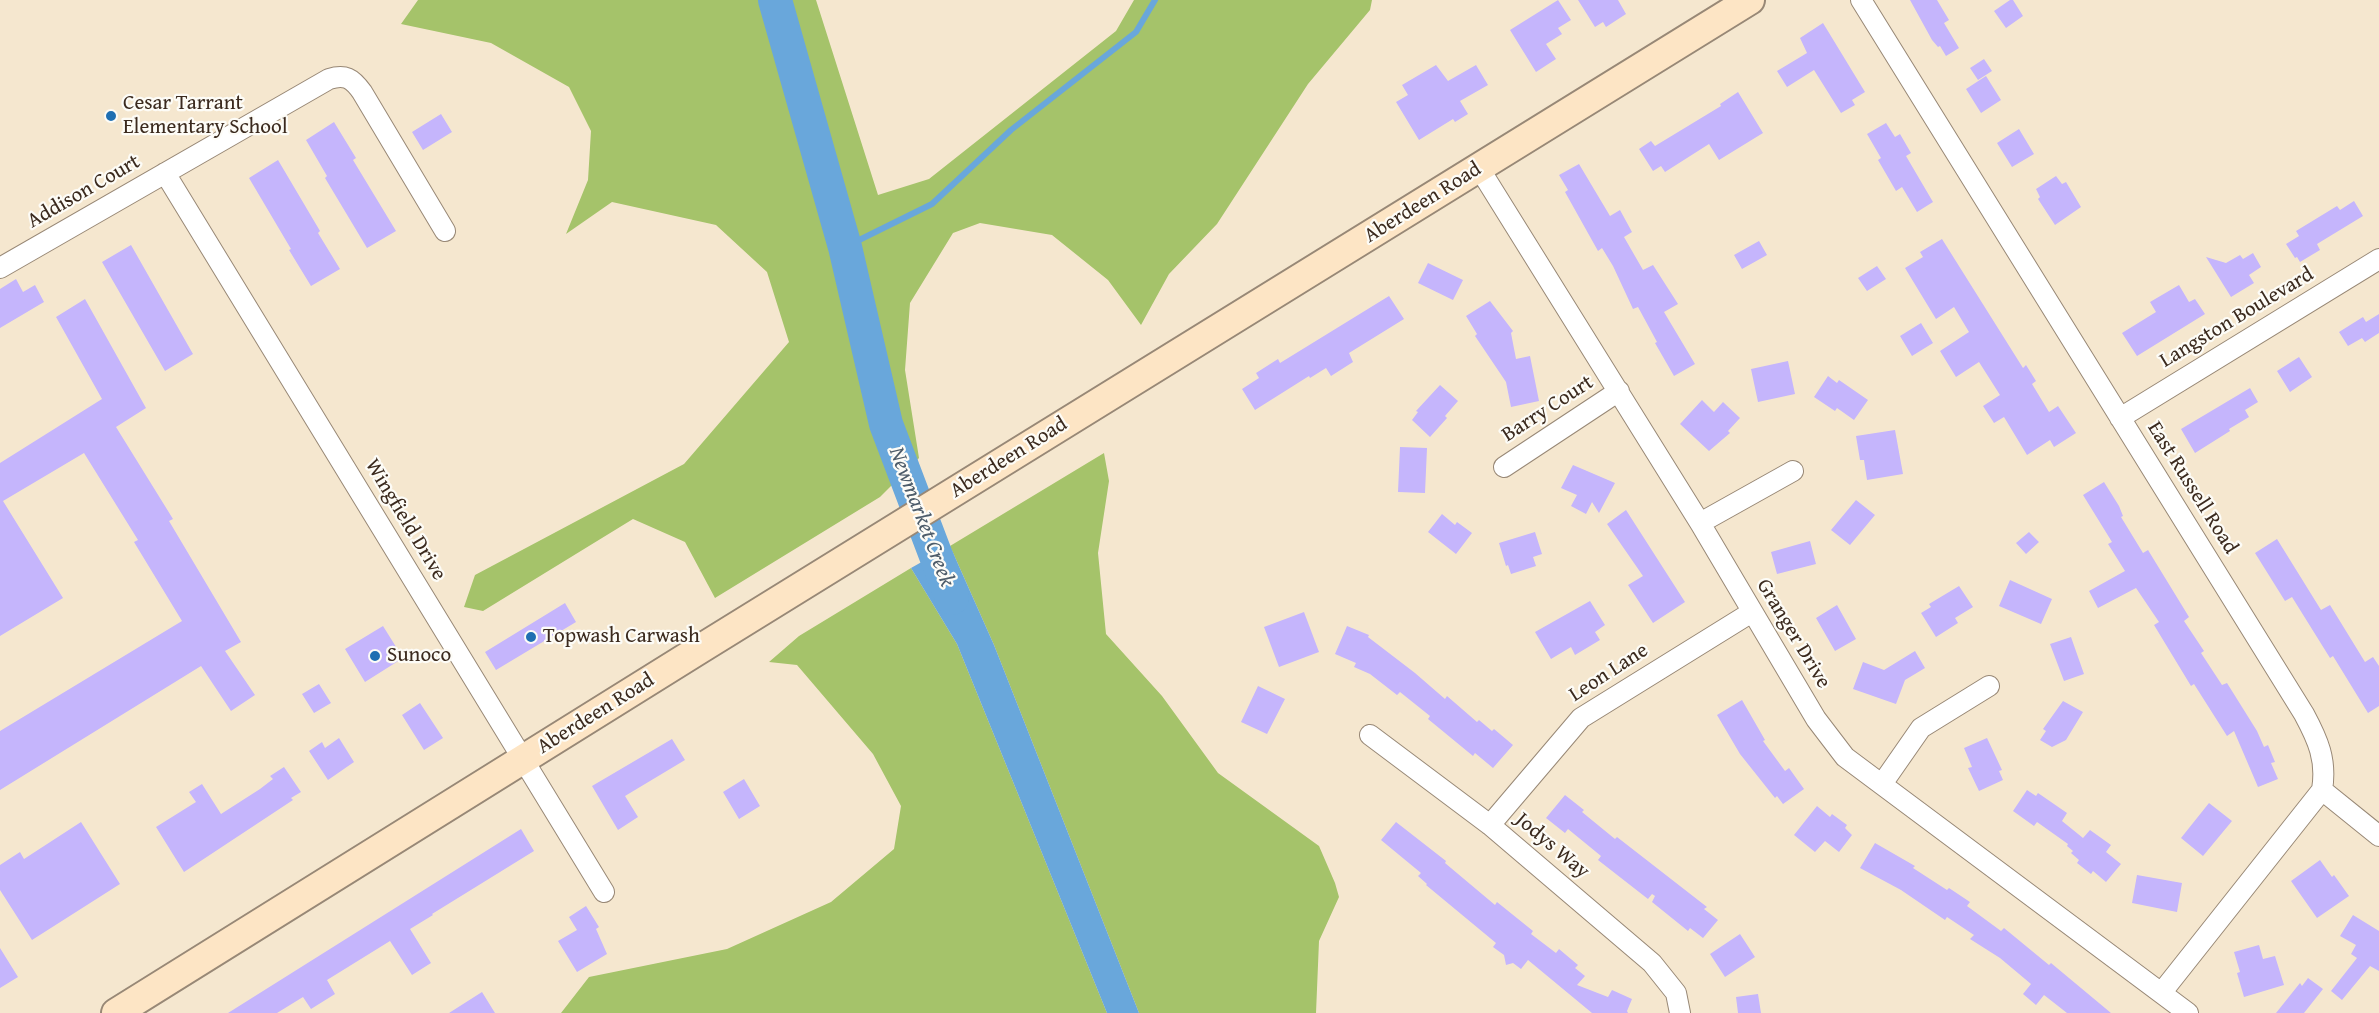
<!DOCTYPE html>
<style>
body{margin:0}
canvas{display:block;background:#f5e7cf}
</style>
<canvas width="2379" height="1013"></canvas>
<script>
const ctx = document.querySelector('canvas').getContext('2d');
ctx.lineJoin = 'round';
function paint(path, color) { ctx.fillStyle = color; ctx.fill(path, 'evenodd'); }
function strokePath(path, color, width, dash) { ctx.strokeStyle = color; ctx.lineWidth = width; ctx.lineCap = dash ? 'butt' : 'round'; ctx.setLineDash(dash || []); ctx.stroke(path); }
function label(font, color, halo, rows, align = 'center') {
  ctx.font = font + ' "Gentium Book Plus",serif'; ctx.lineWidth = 4.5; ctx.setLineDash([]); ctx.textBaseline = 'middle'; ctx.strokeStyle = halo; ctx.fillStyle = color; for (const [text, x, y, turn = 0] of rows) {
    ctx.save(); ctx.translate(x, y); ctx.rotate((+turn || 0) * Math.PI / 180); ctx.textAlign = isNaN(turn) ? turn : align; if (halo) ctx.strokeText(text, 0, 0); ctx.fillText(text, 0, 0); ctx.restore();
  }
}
const green = new Path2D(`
 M418,0H816L878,195L929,179L1116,31L1134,0H1372L1370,10L1308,84L1217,224L1169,274L1141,325L1108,280L1052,235L980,223L953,233L910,303L905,370L919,458L880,497L715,598L685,542L633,519L483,611L464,607L475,575L684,464L789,342L767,272L716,225L612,202L566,234L588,180L591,131L569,87L491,43L401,24Z
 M1104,453L1109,481L1098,553L1106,634L1162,696L1218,773L1319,846L1335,883L1339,897L1319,941L1316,1013H1139L994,645L950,546Z
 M911,568L957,644L1107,1013H561L589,977L727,949L831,902L894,849L901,806L873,754L797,665L769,662L799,636Z`);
const water = new Path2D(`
 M950,546L994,645L1139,1013H1107L957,644L911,568Z`);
const stream = new Path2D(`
 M845,247L932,204L1011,130L1136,32L1155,0`);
const river = new Path2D(`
 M775,0L845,247L886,424L952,598`);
const building = new Path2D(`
 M1558,0L1571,20L1558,28L1562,34L1546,44L1556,59L1536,72L1510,30Z
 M1578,0H1618L1626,14L1606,27L1603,22L1595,27Z
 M1910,0H1937L1949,20L1944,23L1959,48L1946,56L1940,46L1938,47L1932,40Z
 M2010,0H2013L2023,16L2006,28L1994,11Z
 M1823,23L1865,92L1852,100L1855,105L1841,113L1814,70L1787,87L1777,71L1807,53L1800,38Z
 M1984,59L1992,71L1978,80L1970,68Z
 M1436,65L1448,81L1476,65L1488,85L1460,101L1468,114L1455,122L1453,119L1419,140L1396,102L1408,95L1402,85Z
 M1986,76L2001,100L1981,113L1966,89Z
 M1738,92L1763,133L1719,160L1709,144L1665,172L1661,166L1653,171L1639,149L1651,141L1655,146L1721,106L1720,104Z
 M441,114L452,132L423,150L412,132Z
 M334,122L356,158L353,160L396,231L367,248L325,178L327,176L306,140Z
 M1886,123L1895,137L1900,134L1911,153L1906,156L1933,202L1917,212L1902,187L1896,191L1878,160L1881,158L1867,134Z
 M2019,129L2034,154L2012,167L1997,143Z
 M278,160L320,231L318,233L340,269L311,286L289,250L291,249L249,178Z
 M1579,164L1610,216L1620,210L1632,232L1624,237L1643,270L1653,265L1678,304L1664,312L1695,364L1674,376L1655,343L1657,342L1638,307L1633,309L1613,266L1602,248L1598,251L1565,192L1568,190L1559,175Z
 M2056,176L2062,184L2066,182L2081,207L2055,225L2038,199L2040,197L2036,189Z
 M2354,201L2363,216L2317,244L2320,250L2300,262L2297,257L2295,258L2286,244L2299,236L2296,231L2337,206L2340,210Z
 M1942,239L2023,368L2026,365L2036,381L2032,384L2049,412L2058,406L2076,433L2054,447L2050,440L2027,455L2004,417L1994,423L1983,406L2000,395L1979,362L1956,377L1940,351L1969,332L1954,307L1936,319L1905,268L1923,257L1920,252Z
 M1759,241L1767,255L1742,269L1734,255Z
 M131,245L193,354L165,371L102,262Z
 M2253,253L2261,267L2249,275L2254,283L2231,297L2206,257L2226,263L2240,255L2243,259Z
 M1428,263L1463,280L1453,300L1418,283Z
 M1877,266L1886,279L1867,291L1858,278Z
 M16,279L23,292L35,285L44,302L0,328V289Z
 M2179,285L2189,302L2195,299L2205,314L2137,356L2122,333L2156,312L2150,302Z
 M1389,296L1404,319L1349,353L1353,362L1331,376L1326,368L1310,378L1309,376L1255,410L1242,389L1259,378L1256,373L1278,359L1280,363Z
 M85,299L146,408L116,427L173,519L169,521L241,642L225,651L255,695L231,711L201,666L0,790V731L182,621L134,542L138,540L84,453L3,501L63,598L0,636V463L102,399L56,317Z
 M1490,301L1513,331L1511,333L1516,359L1530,356L1539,401L1511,407L1506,382L1475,336L1477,334L1466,316Z
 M2379,314V333L2365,342L2362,338L2348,346L2339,332L2363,317L2366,322Z
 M1921,323L1933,343L1912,356L1900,336Z
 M2299,357L2312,377L2290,392L2277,371Z
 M1788,361L1795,394L1758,402L1751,369Z
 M1828,376L1837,383L1839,380L1868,400L1854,420L1837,408L1835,411L1814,397Z
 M1440,385L1458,401L1445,416L1447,418L1430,437L1412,420L1418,412L1416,411Z
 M2250,388L2258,402L2245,410L2249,417L2229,429L2230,431L2195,453L2181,429Z
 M1702,400L1714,412L1723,402L1740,418L1728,431L1730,433L1709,451L1680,424Z
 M1895,430L1903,474L1867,480L1864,460H1860L1856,436Z
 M1400,447L1427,448L1425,493L1398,492Z
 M1573,465L1615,483L1599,513L1592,502L1586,514L1571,506L1577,495L1561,488Z
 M2104,482L2119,506L2123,516L2121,517L2143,553L2148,550L2189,617L2184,621L2204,651L2201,653L2222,685L2227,683L2257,731L2264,747L2268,745L2275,762L2271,763L2278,779L2258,787L2234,731L2227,736L2194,684L2191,686L2154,625L2159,622L2136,588L2098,608L2089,591L2125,571L2108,544L2112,542L2083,495Z
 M1856,500L1875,515L1850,545L1831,530Z
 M1626,510L1685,602L1653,623L1628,585L1643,576L1607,524Z
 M1442,514L1455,525L1457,522L1472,533L1456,554L1428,532Z
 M1535,532L1542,554L1533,557L1536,566L1511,574L1508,565L1506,566L1499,543Z
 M2029,532L2039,542L2026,554L2016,543Z
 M2277,539L2321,610L2330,605L2365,662L2373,657L2379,666V706L2368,713L2333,656L2330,658L2292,597L2285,601L2255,553Z
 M1810,541L1816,564L1777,574L1771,552Z
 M2010,580L2052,599L2041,624L1999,606Z
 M1959,586L1973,607L1955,618L1958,623L1936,637L1921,613L1931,607L1929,604Z
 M1590,601L1605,625L1595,632L1600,640L1575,655L1571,647L1551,659L1535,632Z
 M565,603L576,622L496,670L485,652Z
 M1837,605L1856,639L1835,651L1816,618Z
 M1304,612L1319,652L1279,667L1264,627Z
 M383,626L403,658L365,682L345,649Z
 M1347,626L1369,635L1368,637L1415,673L1445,699L1447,696L1477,722L1479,720L1492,731L1494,729L1513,745L1493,768L1475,753L1473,756L1428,719L1430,716L1400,692L1397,695L1370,674L1354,667L1356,663L1335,654Z
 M2071,637L2084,674L2064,681L2050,644Z
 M1915,651L1925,668L1905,680L1896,704L1853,689L1863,662L1884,670Z
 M319,684L331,703L314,713L302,694Z
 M1258,686L1285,699L1267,734L1241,722Z
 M1742,700L1765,740L1763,741L1785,771L1789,768L1804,789L1783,804L1777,796L1775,798L1740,754L1717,715Z
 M2063,701L2083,712L2066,740L2052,747L2040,740L2046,731L2043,729Z
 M420,703L443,738L424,750L402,715Z
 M339,738L354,762L328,780L309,751L322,742L325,748Z
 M1987,738L2002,770L1999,771L2003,780L1979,791L1968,768L1972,767L1964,748Z
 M672,739L685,760L625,796L638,817L618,830L592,786Z
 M284,767L301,792L291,798L293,800L184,872L156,827L196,802L189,792L202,784L221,814L260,789L273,779L270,776Z
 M744,779L760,806L739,819L723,792Z
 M2027,790L2036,796L2038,793L2067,813L2062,821L2083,838L2090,830L2111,845L2106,852L2121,864L2106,882L2093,871L2091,874L2077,863L2079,860L2071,853L2073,851L2067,846L2068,844L2037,822L2034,826L2013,811Z
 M1565,795L1584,810L1582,812L1615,839L1617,837L1707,907L1704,909L1718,920L1703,938L1690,928L1688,931L1652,902L1655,896L1652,894L1648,899L1598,860L1601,856L1568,829L1565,833L1546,818Z
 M2209,803L2232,821L2203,856L2181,838Z
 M1817,806L1830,817L1832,814L1847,825L1845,828L1852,835L1839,852L1825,841L1815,852L1794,835Z
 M81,822L120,884L32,940L0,890V865L20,852L24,859Z
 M1396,822L1446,861L1445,863L1495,905L1497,902L1533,931L1531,934L1556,953L1559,949L1578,965L1575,968L1585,976L1577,985L1608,997L1612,990L1632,999L1627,1011L1628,1013H1592L1528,960L1521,969L1513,963L1506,965L1504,955L1493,947L1496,943L1426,885L1427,884L1418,876L1421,873L1381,840Z
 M521,829L534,851L432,914L433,915L410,929L431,963L412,975L390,941L327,980L335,994L311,1009L303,997L277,1013H228Z
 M1875,843L1915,866L1913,868L1947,890L1949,888L1970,902L1967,906L2001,931L2004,928L2049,965L2051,963L2111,1013H2067L2044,995L2036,1005L2023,994L2031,984L2000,958L1970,939L1974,935L1947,917L1945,920L1901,890L1860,868Z
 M2320,860L2332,877L2334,875L2349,896L2317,918L2291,881Z
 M2137,875L2182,883L2177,912L2132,903Z
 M586,906L599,927L596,929L607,954L577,972L558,941L577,930L569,917Z
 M2353,915L2379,931V971L2370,966L2342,1000L2331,991L2357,958L2351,954L2356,945L2340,936Z
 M1740,934L1755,957L1725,977L1710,954Z
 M2259,945L2263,959L2275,956L2284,985L2244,997L2237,973L2240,972L2234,952Z
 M0,948L18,977L0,988Z
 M2308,978L2323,989L2304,1013H2276L2300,983L2302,986Z
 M482,992L495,1013H449Z
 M1758,994L1761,1013H1738L1736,997Z`);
const street = new Path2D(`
 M1861,0L2304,714C2318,740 2327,760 2322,790L2162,992
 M1479,168L1700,523L1816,719L1845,757L2188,1013
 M165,173L604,892
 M0,268L329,79C345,74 352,78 362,92L445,231
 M2120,418L2379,259
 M1504,467L1619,391
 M1700,523L1793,471
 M1370,735L1490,825L1652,963L1676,993L1680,1013
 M1882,784L1921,728L1989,686
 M2322,790L2379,836
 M1490,825L1581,718L1752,612`);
const secondary = new Path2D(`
 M116,1013L700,649L1750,0`);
const markers = [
 [111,116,6,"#1f6fb2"],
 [531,637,6,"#1f6fb2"],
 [375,656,6,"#1f6fb2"]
];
const poiNames = [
 ["Cesar Tarrant",123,104],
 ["Elementary School",123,128],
 ["Topwash Carwash",543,637],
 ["Sunoco",387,656]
];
const streetNames = [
 ["Addison Court",84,192,-30],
 ["Aberdeen Road",1423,203,-32],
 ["Langston Boulevard",2237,318,-31],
 ["Barry Court",1548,409,-33],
 ["Aberdeen Road",1009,458,-32],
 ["East Russell Road",2192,488,58],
 ["Wingfield Drive",405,520,59],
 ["Granger Drive",1793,634,59],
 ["Leon Lane",1609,673,-33],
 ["Aberdeen Road",596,714,-32],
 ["Jodys Way",1552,846,40]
];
const waterNames = [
 ["Newmarket Creek",921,517,69]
];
paint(green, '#a5c36a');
paint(water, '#69a7db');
strokePath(stream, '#69a7db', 6);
strokePath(river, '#69a7db', 34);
paint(building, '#c5b5fc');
strokePath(street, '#988876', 22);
strokePath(secondary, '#988876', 32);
strokePath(street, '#fff', 20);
strokePath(secondary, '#fde5c5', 28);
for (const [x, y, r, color] of markers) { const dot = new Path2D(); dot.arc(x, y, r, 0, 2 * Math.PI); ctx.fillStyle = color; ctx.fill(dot); strokePath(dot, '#fdfcf7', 2); }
label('21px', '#3b2a1e', '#fdfcf7', poiNames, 'left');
label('21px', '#3b2a1e', '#fdfcf7', streetNames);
label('italic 22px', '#4d5c6a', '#fdfcf7', waterNames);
</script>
